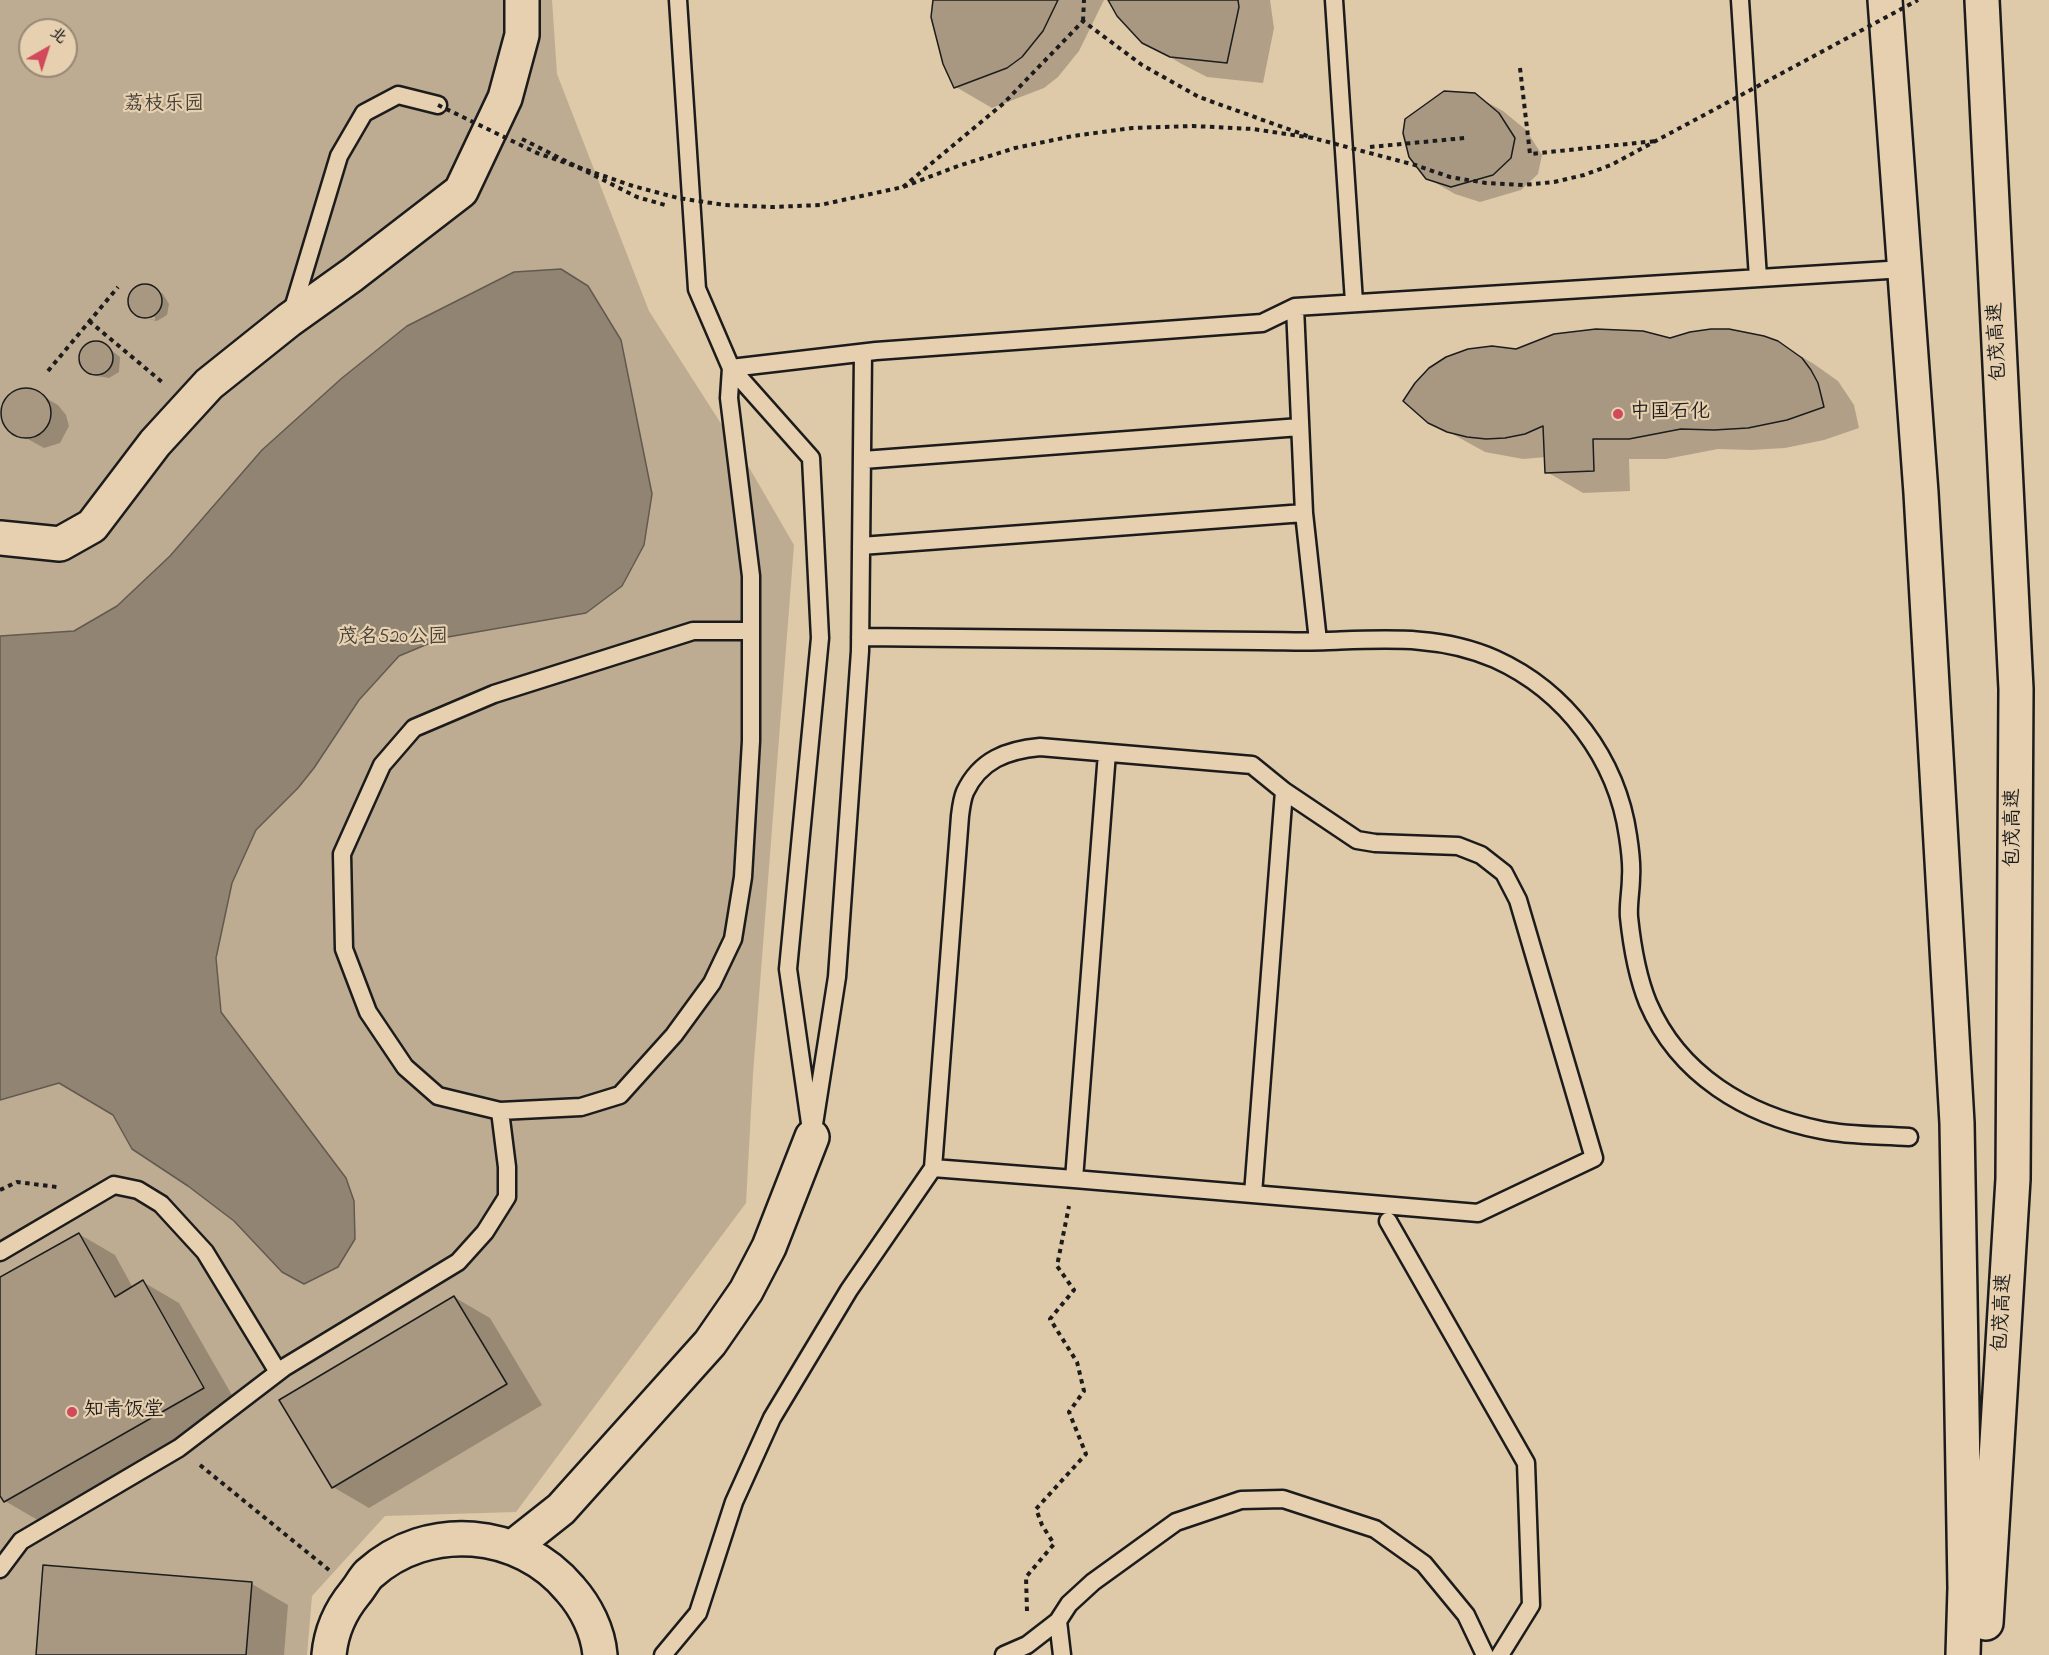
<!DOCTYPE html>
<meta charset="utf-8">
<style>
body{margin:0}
#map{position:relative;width:2049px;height:1655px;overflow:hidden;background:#dec9a9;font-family:"Indie Flower","LXGW WenKai TC",sans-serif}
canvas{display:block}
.north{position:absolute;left:18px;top:18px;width:60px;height:60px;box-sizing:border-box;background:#e6d0af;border:2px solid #958874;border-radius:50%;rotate:39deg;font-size:16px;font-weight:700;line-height:24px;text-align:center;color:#1c1c1c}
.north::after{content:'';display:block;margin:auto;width:21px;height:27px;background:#d1495b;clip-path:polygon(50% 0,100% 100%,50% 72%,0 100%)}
</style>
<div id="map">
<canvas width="2049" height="1655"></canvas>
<div class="north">北</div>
</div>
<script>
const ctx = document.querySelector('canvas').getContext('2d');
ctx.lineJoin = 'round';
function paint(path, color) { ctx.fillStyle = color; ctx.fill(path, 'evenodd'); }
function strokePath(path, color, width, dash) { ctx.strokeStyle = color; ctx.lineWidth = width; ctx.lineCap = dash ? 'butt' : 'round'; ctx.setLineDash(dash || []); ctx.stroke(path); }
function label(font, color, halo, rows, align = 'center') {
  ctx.font = font + ' "Indie Flower","LXGW WenKai TC",sans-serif'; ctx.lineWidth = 4.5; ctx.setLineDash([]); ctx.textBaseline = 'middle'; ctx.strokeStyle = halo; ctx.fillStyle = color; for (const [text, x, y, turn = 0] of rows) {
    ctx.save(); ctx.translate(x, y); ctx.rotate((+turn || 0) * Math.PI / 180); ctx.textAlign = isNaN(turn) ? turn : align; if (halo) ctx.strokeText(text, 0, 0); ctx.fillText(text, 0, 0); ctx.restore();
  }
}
const green = new Path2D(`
 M0,0H552L557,74L649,311L750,469L794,545L753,1074L746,1203L516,1512L385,1516L312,1596L307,1655H0ZM30,30H66V66H30Z`);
const water = new Path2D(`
 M561,269L588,286L621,340L652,494L644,545L622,586L586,613L442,638L399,656L359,700L314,768L298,788L256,830L232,883L216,958L221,1012L346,1178L354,1201L355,1239L338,1267L304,1284L282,1272L234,1221L188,1186L132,1149L113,1115L59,1083L0,1100V636L74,631L117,606L170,556L262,450L342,378L407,326L514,272Z`);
const shadow = new Path2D(`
 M934,0H1104L1079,51L1058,77L1044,88L992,108L956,87L945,64Z
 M1109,0H1270L1274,28L1263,83L1207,77L1180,63L1143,41Z
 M1474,95L1503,111L1526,130L1542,155L1538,174L1521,190L1480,202L1455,194L1427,178Z
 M142,286L154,288L163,294L169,304L167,315L157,321L144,318L155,320V317L141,314V316L136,314L130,304L132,292Z
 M1670,340L1777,342L1814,364L1838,381L1854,405L1859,428L1824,440L1785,448L1751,450L1718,449L1666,459H1629L1630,491L1583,493L1547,472L1546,457L1523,459L1485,452L1429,421L1516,350Z
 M94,343L105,345L120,357L119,372L109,378L97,376L88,370L81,360L84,349Z
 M22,390L34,391L39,394L58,405L66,415L69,426L60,443L44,448L8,428L2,411L10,395Z
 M79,1234L115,1255L133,1288L143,1282L179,1303L240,1409L41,1522L5,1501L0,1493V1279Z
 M454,1297L490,1318L542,1405L369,1508L333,1487Z
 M252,1584L288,1605L284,1655H38Z`);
const building = new Path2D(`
 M933,0H1058L1043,31L1022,57L1007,68L954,88L943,64L931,17Z
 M1108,0H1238L1239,7L1227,63L1170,57L1142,43L1117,16Z
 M1444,91L1475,93L1499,113L1515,138L1511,158L1493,175L1451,187L1426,179L1409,157L1403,133L1405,119Z
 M128 301a17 17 0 1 1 34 0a17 17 0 1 1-34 0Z
 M1596,329L1643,331L1670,338L1690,332L1711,329H1729L1764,336L1778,341L1802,358L1811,370L1818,383L1824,407L1787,420L1748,428L1714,430L1681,429L1629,439H1593L1594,471L1545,473L1543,426L1525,434L1505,438L1486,439L1467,437L1447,432L1428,423L1403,401L1415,383L1429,368L1446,357L1468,349L1492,346L1516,349L1554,334Z
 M79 358a17 17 0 1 1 34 0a17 17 0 1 1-34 0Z
 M1 413a25 25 0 1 1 50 0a25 25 0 1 1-50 0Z
 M79,1233L115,1297L143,1280L204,1388L4,1502L0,1496V1277Z
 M454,1296L507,1384L332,1488L279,1400Z
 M43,1565L252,1582L246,1655H36Z`);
const path = new Path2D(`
 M1083,21L1084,0
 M1520,68L1530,154L1656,141
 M522,139L637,197L665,205
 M1370,147L1465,138
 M903,187L1004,103L1083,21L1142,65L1199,97L1313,138
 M89,321L162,382
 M48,371L118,287
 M0,1190L17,1182L57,1187
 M200,1465L329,1570
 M1027,1611L1026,1577L1054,1544L1042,1525L1036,1509L1086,1454L1069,1412L1084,1391L1077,1362L1050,1319L1074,1290L1057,1266L1069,1206`);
const service = new Path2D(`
 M678,0L697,289L731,368L811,458L820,638L788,969L812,1137L837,977L860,651L863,353
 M1334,0L1354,302
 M1740,0L1758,278
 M1295,307L1304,513L1318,641
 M291,315L339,156L364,113L398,95L438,105
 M731,368L729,398L751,576V741L743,877L733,939L712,983L674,1035L620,1095L581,1107L500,1111L438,1096L405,1067L368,1012L344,949L342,854L382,765L414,728L494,694L693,631H751
 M731,368L876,351L1262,323L1295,307L1904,269
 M863,460L1300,427
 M861,546L1304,513
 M860,637C994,638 1127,640 1261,641C1283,641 1306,642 1328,641C1386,639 1441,635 1495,659C1566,691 1617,759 1628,836C1630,849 1632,864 1631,877C1631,890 1628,904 1629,917C1632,946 1637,976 1648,1003C1679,1075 1746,1115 1821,1130C1849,1136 1880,1135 1909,1137
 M933,1168L1074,1179
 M1253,1194L1284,791
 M1388,1221L1526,1463L1531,1605L1500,1655
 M0,1252L114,1185L138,1190L161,1204L205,1252L278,1372
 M0,1569L21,1541L179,1448L285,1367L458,1262L485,1232L507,1197V1167L500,1111
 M1058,1621L1062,1655
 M663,1655L698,1613L734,1502L772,1418L849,1290L933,1168L960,816C961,808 962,799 965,792C980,760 1007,750 1040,747L1252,765L1284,791L1357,840L1375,843L1458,846L1481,855L1504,873L1518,900L1594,1158L1478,1213L1074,1179L1107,753
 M1004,1655L1027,1645L1058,1621L1069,1604L1093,1582L1176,1522L1241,1500L1283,1499L1375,1529L1424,1564L1466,1615L1485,1655`);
const minor = new Path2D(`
 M0,538L60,544L92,526L155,443L209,384L289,320L352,275L461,191L505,98L522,35V0`);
const tertiary = new Path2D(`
 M513,1547L561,1509L710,1343L746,1291L769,1247L812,1137
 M329,1655C331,1632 341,1610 355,1593C360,1587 364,1579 369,1574C428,1521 520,1529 570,1589C586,1607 598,1631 600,1655`);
const motorway = new Path2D(`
 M1885,0L1921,493L1957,1123L1965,1588L1963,1655
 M1982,0L2016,689L2013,1179L1986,1623`);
const pathBridge = new Path2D(`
 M438,105L537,153L633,186L678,198L725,205L773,207L820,205L903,187L958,166L1015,148L1073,136L1132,128L1193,126L1253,129L1313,138L1415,165L1450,177L1486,183L1523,185L1554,182L1584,175L1611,165L1918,0`);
const markers = [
 [1618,414,6,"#d1495b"],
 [72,1412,6,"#d1495b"]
];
const parkNames = [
 ["荔枝乐园",164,106],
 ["茂名520公园",393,639]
];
const streetNames = [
 ["包茂高速",1999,342,-93],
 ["包茂高速",2015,828,-90],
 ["包茂高速",2004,1313,-87]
];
const poiNames = [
 ["中国石化",1630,414],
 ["知青饭堂",84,1412]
];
paint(green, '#beac92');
paint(water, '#918472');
strokePath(water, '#625a50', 1.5);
paint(shadow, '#0003');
paint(building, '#a89882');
strokePath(building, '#1c1c1c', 1.5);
strokePath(service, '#1c1c1c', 21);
strokePath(minor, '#1c1c1c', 38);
strokePath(tertiary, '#1c1c1c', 38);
strokePath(motorway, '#1c1c1c', 38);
strokePath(path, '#1c1c1c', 4, [4.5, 4.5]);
strokePath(service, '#e6d0af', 16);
strokePath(minor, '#e6d0af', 33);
strokePath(tertiary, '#e6d0af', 33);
strokePath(motorway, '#e6d0af', 33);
strokePath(pathBridge, '#1c1c1c', 4, [4.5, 4.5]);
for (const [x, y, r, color] of markers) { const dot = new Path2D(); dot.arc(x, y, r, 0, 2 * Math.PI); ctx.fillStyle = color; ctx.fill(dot); strokePath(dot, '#e6d0af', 2); }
label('20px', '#44403a', '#e6d0af', parkNames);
label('20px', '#1c1c1c', '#e6d0af', streetNames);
label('20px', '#1c1c1c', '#e6d0af', poiNames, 'left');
</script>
